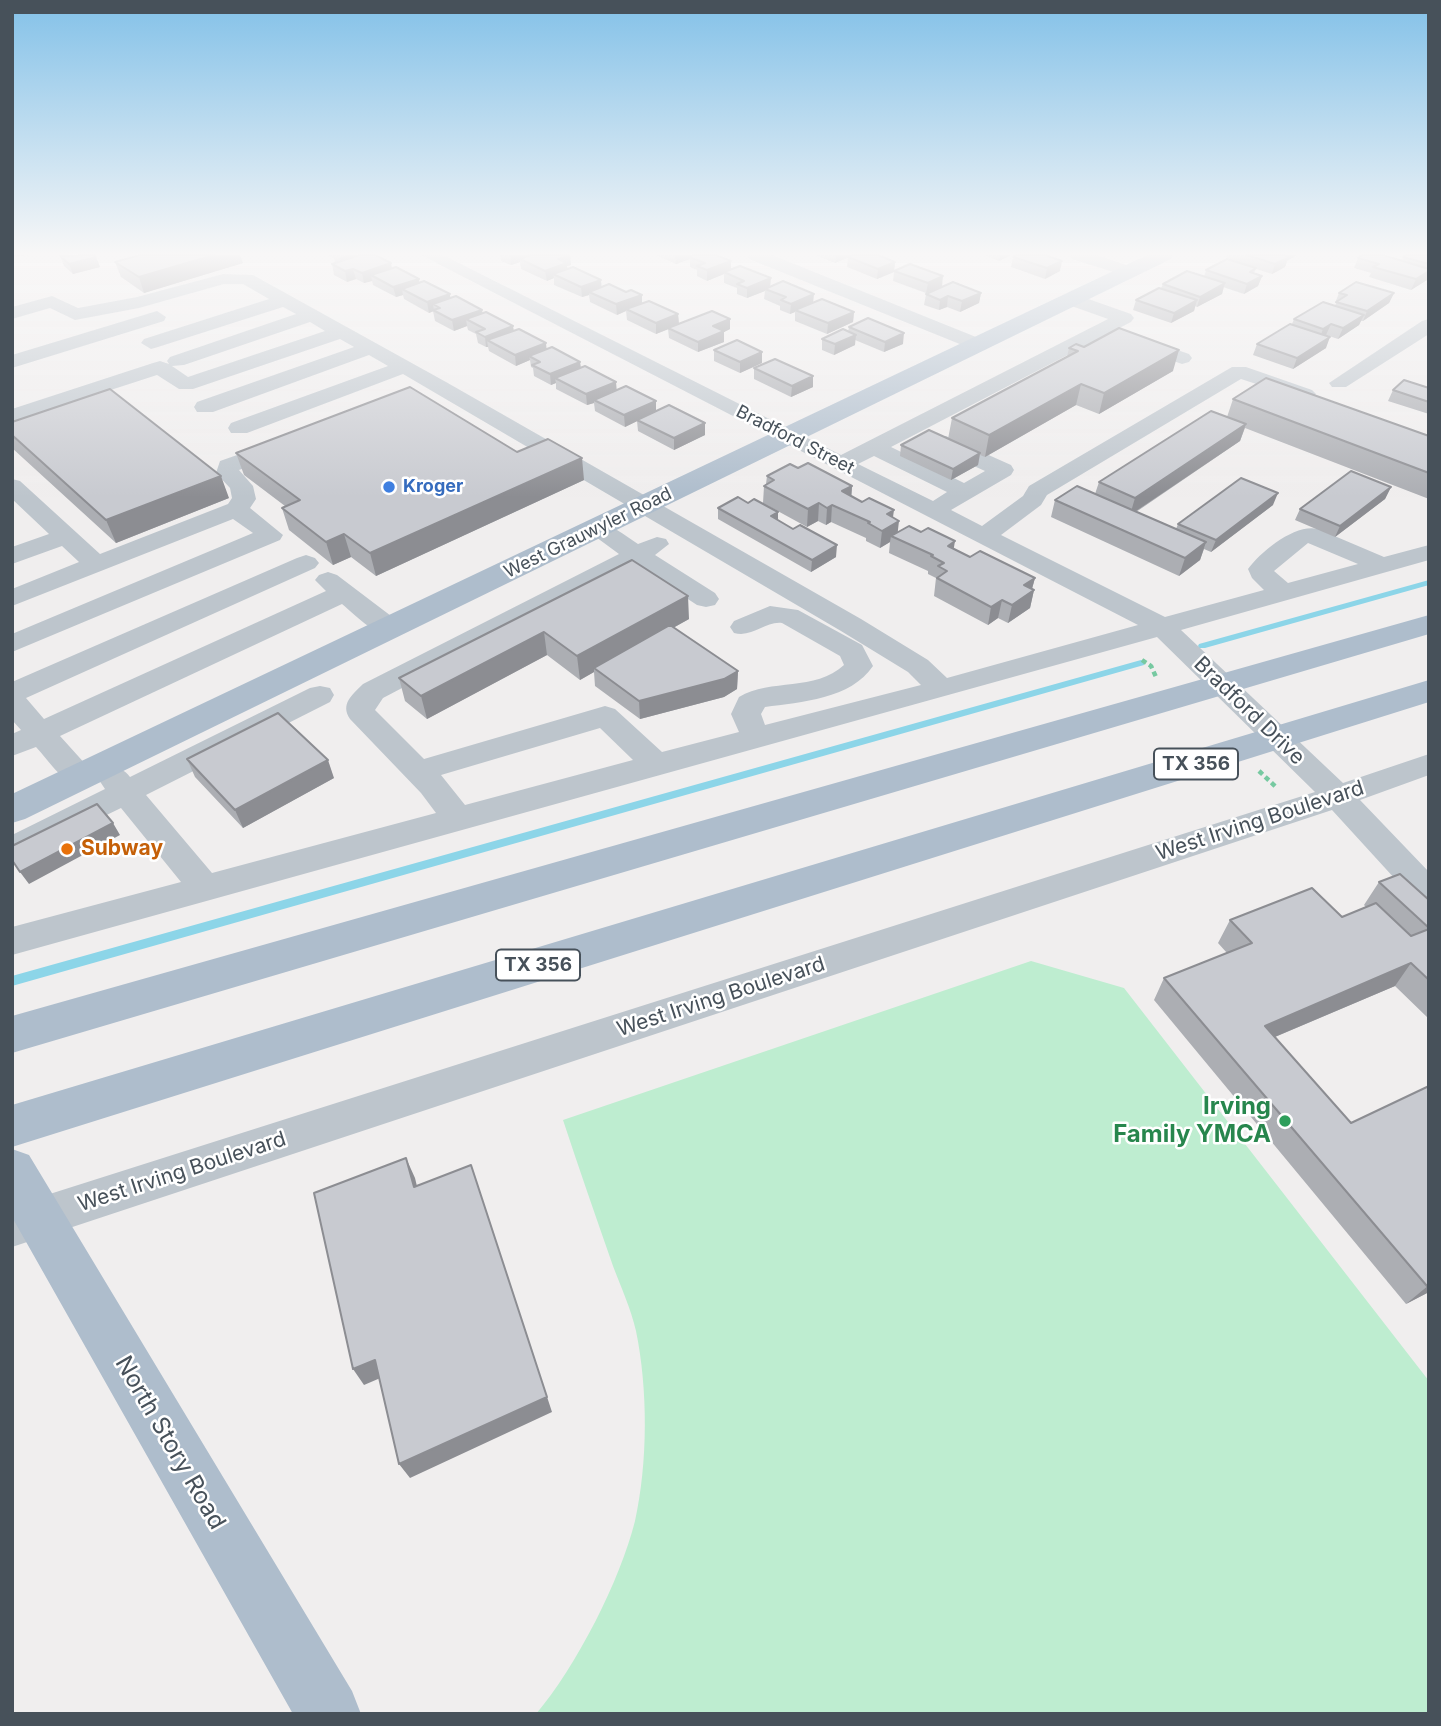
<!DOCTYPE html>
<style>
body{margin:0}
#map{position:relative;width:1441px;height:1726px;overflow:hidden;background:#f0eeee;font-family:Inter,sans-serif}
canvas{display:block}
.frame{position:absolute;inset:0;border:14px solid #47515a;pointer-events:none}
</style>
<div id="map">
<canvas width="1441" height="1726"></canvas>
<div class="frame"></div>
</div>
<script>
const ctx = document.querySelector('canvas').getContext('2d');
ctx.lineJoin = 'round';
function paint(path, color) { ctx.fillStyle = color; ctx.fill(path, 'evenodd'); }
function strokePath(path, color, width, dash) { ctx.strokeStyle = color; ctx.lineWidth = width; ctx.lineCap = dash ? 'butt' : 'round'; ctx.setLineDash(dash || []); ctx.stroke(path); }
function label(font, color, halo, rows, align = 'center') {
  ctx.font = font + ' Inter,sans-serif'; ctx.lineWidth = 5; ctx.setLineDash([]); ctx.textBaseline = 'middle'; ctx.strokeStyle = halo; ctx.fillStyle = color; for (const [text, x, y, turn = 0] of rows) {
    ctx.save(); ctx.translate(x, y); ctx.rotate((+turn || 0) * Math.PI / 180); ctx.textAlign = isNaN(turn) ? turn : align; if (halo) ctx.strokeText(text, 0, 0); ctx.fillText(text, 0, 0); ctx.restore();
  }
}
const green = new Path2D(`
 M1031,961L1124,988L1429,1381V1714H536C576,1667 620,1581 635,1521C648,1463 648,1389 636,1331C631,1309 621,1287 613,1266C596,1217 579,1169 563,1120Z`);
const stream = new Path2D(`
 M1429,580V585L1205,648H1199L1198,646L1199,644Z
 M1141,660L1144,661V665L12,986V976Z`);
const path = new Path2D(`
 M1142,660L1151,666L1156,677
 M1259,771L1276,787`);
const minor = new Path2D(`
 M421,255H443L841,455L1108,319L1066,304L1064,300L1066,296H1080L1131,314L1134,318L1131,322L891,447L964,483L985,471L930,446L927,441L930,436H946L1011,465L1014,470L1011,475L951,510L982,526L1023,496L1029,486L1232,367H1246L1312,390L1316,394L1312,398L1305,400L1241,379L1047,495L1041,505L1001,535L1165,617L1264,590L1252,578L1248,569C1261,551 1296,523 1318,529L1384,557L1429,545V560L1181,630L1343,783L1429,754V775L1360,800L1429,872V907L1417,903L1332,810L12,1247V1206L1315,792L1157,637L12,955V927L181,882L121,808L12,861V835L105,789L97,777L93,785C67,792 52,764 36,747L12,756V734L21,730L12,720V682L297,558L306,555L315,558L319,563L315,568L26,698L44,719L326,591L315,580L319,575L328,572L337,575L399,622L403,628L399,634C376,639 358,617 342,604L60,736L97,777L102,769C115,766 122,767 130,777L310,688L320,686L330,688L334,695L330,702L146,795L212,873L436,813L421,793L350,719C340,704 352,695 363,684L619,554L585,529L588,524C607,519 622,534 638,544L657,537L666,539L669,544L655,555L715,593L719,599L715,605L706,607L697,605L636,565L383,698L375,710L424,759L605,706L615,709L662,752L739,732L731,714L739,697C771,678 815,692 844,665L840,656L782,623C765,621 753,638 734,633L730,627L734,621L770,606L798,610L862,645L873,666C851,699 801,702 765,707L761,714L765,725L921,685L908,672L841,631L403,374L247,433H231L228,428L231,423L388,366L369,355L213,412H197L194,407L197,402L354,347L340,339L193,389H179L157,375L12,422V409L153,363L160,361L169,364L167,361L170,357L296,314L283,307L158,347L151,349L141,343L144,339L269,299L243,284H224L139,308L75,320L50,308L12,319V307L52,296L78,308L137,297L223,274L253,275L446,382L861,619L928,660L947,678L1138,625ZM310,322L325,331L188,377L172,366L184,365ZM874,456L947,492L933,501L858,464ZM1308,543L1358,564L1288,583L1274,571ZM600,728L633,760L465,805L441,775Z
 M747,255H772L986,341L989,345L986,349H972L749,259Z
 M1070,255H1097L1135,268L1138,272L1129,277L1072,259Z
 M157,311L166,317L164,321L12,368V355Z
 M1429,319V334L1346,387H1332L1329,383L1422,321Z
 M1134,335L1189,354L1192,358L1189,362L1182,364L1127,345L1124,341L1127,337Z
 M280,440L288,442L291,447L288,452L239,470L253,486L256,499L250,508L283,535L280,540L12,652V634L253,533L233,519L12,606V589L79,562L62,546L12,564V547L49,534L12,499V479L20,481L100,554L228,504L232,498L230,488L216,473L220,461Z`);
const major = new Path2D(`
 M1147,255H1174L1171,259L25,819L12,823V794Z
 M1429,615V634L12,1053V1016Z
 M1429,680V702L12,1147V1105Z
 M12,1149L29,1155L352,1691L361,1714H293L12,1217Z`);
const wall = new Path2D(`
 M12,255H32L12,257Z
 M140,255H240L243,263L144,293L121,277L115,262Z
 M328,255H375L392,268L419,283L450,294V298L483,313L547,349L580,362L581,367L617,390L656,401V411L705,423V435L674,450L638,431L637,421L625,427L595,411L594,403L587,405L556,389V383L551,385L534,376L533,368L531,367L530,360L516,366L489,351L488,347H486L478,343L476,334L468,330L467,326L454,331L435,321L433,311L429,313L404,299L403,295L396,297L373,285L372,281L364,283L356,279L347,282L334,275L332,264L335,263L334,259Z
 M500,255H570L571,265L567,266L568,269L602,287L642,303L678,314L679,324L730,329L724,332V342L698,352L669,338L668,329L656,334L627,320L626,311L617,315L590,302L589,295L582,297L554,285V278L547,281L521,269L520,262L511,265L501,261Z
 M655,255H716L731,261V270L770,286L813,302L854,312L853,322L827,334L795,321V312L790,314L780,310V306L764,299L765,291L747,298L737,294V288L724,283V274L707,281L697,276V270L690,267V259L676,264Z
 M815,255H878L895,262L894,270L942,287L926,293L893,281L894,272L877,279L847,267L848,258L835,263Z
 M984,255H1011L999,261Z
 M1227,255H1297L1287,261L1285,267L1272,274L1256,269L1254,273L1262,276L1258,286L1244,294L1223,287L1222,294L1197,307L1195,306L1194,311L1171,323L1133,310L1136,300L1161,288L1163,284L1204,277L1206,270L1226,260Z
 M1429,255V276L1427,280L1411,290L1369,277L1371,273L1354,268L1358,258L1402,261L1403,257Z
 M60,256L96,257L100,267L73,274L64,266Z
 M1013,257L1060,271L1045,279L1011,267Z
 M981,293L979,303L960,312L947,307L939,310L924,305L926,294Z
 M1339,293H1394L1389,303L1363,321H1361L1359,325L1338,339L1326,335V348L1293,369L1253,355L1257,344L1292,324L1294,319L1335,306L1336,303H1335Z
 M849,327L903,344L884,352L855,340V345L834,355L822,350V339L848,332Z
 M1084,347L1173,371L1099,414L1076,405L985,457L980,455L978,465L951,480L900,456L901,445L948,439L952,418L1067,357L1069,348Z
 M714,350L762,363L740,373L714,361Z
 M754,368L813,376V387L791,397L754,379Z
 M1429,388V414L1388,401L1393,390Z
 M1233,399L1429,436V499L1245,428L1240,441L1136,512L1176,529L1178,524L1273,505L1211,552L1204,549L1200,560L1179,576L1051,517L1055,500L1095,494L1099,482L1227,417Z
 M12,422L229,498L116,543L12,448Z
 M517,452L584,480L376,576L351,557L333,565L289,530L282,508L285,506L244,475L236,453Z
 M798,468L852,486L851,496L893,517L898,532L954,549L970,557L1035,578L1032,589L1034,590L1030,608L1008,623L998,618L988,625L934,596L936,578L928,574V571L889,553L890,542L880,548L866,541V538L831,522L826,525L818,521L807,527L763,503L764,486L766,484L767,476Z
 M1391,487L1385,499L1335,537L1295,520L1300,509Z
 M748,503L778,512V520L836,557L811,572L718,519V508Z
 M632,560L689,619L673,628L738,671L737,689L724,697L640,719L595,686L594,672L580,680L547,655L427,719L405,701L399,678Z
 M187,759L334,778L243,828L195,777Z
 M1379,882L1429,900V1019L1395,986L1275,1037L1351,1123L1429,1087V1292L1406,1304L1154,1000L1164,978L1227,953L1218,943L1230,920L1342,917L1366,907L1364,905Z`);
const shadedWall = new Path2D(`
 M214,255H240L243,263L144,293L139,277Z
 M347,255H365L342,268L339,258Z
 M510,255H537L520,259V262L511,265Z
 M570,255L571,265L567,266L568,273L553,274L554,278L547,281L545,271L558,259Z
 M675,255H694L689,257L690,259L676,264Z
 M836,255H851V256L835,263Z
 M1000,255H1011L999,261Z
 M1288,255H1297L1287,261L1285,267L1272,274L1275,264L1287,257Z
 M96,257L100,267L73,274L69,264Z
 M731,261V271L724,272V274L707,281V270Z
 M1062,261L1060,271L1045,279L1047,268Z
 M895,262L894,272L877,279L878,269Z
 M391,263L393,274L371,275L372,281L364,283L362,273Z
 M353,269L356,279L347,282L345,271Z
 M1429,271V275L1427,280L1411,290L1416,279Z
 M943,276L942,287L926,293L928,283Z
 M1262,276L1258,286L1244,294L1247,284Z
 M771,278L770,289H765V291L747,298V288Z
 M419,279L420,289H402L403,295L396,297L393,287Z
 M601,280L602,290L589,292V295L582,297L581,287Z
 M1225,283L1222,294L1197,307L1200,297Z
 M981,293L979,303L960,312L962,301Z
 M1394,293L1389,303L1363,321L1367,311Z
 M450,294L451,305L440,308L433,304L434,311L429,313L427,302Z
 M814,294L813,304L795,310V312L790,314L791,304Z
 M642,295V305L626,309V311L617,315L616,304Z
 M948,296L947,307L939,310L940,300Z
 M1197,300L1194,311L1171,323L1174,313Z
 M482,310L484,320L466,319L467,326L454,331L452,320Z
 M854,312L853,322L827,334L828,323Z
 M678,314L679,325L656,334V323Z
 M1364,315L1359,325L1338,339L1343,328Z
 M730,319V329L724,332V342L698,352V342L713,326Z
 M1331,324L1326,335L1319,340L1323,329Z
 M513,326L515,337L487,340L488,347H486L485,337Z
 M904,333L903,344L884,352L885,342Z
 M856,335L855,345L834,355L835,344Z
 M1330,337L1326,348L1293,369L1297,358Z
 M546,343L547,353L529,356L530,360L516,366L515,355Z
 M1179,350L1173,371L1099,414L1104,393Z
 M762,352V363L740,373V362Z
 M580,362L581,373L555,378L556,383L551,385L550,374Z
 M813,376V387L791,397L792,386Z
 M616,382L617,393L594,400V403L587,405L586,394Z
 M1081,384L1076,405L985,457L989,435Z
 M656,401V412L625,427L624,415Z
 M705,423V435L674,450V438Z
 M1246,424L1240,441L1130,515L1135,498Z
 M980,453L978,465L951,480L953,469Z
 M582,458L584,480L376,576L370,553Z
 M221,476L229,498L116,543L106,520Z
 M852,486L851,503L842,491Z
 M1391,487L1385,499L1335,537L1340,526Z
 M1278,493L1273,505L1211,552L1216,540Z
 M819,503L818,521L807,527L808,509Z
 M832,505L831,522L826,525L827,508Z
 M894,510L892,524L899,521L897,538L891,536L890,542L880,548L882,531L887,514Z
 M778,512V524L771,516Z
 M344,534L351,557L333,565L326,542Z
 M955,541L952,559L948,546Z
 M1206,542L1200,560L1179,576L1185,558Z
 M837,545L836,557L811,572L812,560Z
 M1035,578L1031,592L1034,590L1030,608L1008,623L1012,605L1024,585Z
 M688,596L689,619L597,670L594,668V672L580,680L577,656Z
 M1002,600L998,618L988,625L991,607Z
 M544,632L547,655L427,719L421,696Z
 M738,671L737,689L724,697L640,719L639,701Z
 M328,760L334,778L243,828L235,810Z
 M113,823L120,835L29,884L20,872Z
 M1411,963L1395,986L1251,1047L1265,1026Z
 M406,1158L415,1178L422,1207L414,1187Z
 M471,1165L552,1412L410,1478L399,1464Z
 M1429,1285V1292L1406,1304Z
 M375,1360L385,1376L364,1385L353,1369Z`);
const building = new Path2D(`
 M94,255L96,257L69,264L60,256Z
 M140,255H214L139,277L115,262Z
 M360,255H375L391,263L362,273L353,269L345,271L332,264Z
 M530,255H569L558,259L567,263L545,271L520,259Z
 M693,255H716L731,261L707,270L697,266L705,263L689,257Z
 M852,255H878L895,262L878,269L848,257Z
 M1016,255H1045L1062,261L1047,268L1013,257Z
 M1247,255H1285L1289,257L1275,264Z
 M1362,255H1383L1429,269V271L1416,279L1373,267L1379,264L1358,258Z
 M1406,255H1429V264L1403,257Z
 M1227,259L1256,268L1250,272L1262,276L1247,284L1206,270Z
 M910,264L943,276L928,283L894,271Z
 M740,266L771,278L747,288L737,284L744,281L724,272Z
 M396,267L419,279L393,287L371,275Z
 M573,267L601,280L581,287L553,274Z
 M1187,271L1225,283L1200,297L1163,284Z
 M424,281L450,294L427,302L402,289Z
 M783,281L814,294L791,304L781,300L786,297L765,289Z
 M953,282L981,293L962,301L948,296L940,300L926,294Z
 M1356,282L1394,293L1367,311L1336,302L1347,295L1339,293Z
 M609,284L626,292L631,290L642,295L616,304L589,292Z
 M1159,288L1197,300L1174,313L1136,300Z
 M456,296L482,310L452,320L433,310L440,308L433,304Z
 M822,299L854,312L828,323L795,310Z
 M649,301L678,314L656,323L626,309Z
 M1323,302L1364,315L1343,328L1331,324L1323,329L1294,319Z
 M712,311L730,319L713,326L724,331L698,342L668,328Z
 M486,312L513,326L485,337L476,332L485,329L466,319Z
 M868,318L904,333L885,342L849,327Z
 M1290,324L1330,337L1297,358L1257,344Z
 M1119,328L1179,350L1104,393L1081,384L989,435L952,418L1078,351L1069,348L1076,344L1084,347Z
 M519,329L546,343L515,355L487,340Z
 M843,329L856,335L835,344L822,339Z
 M737,340L762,352L740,362L714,350Z
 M552,347L580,362L550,374L532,365L540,362L529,356Z
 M775,359L813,376L792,386L754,368Z
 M585,366L616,382L586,394L555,378Z
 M1266,378L1429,436V473L1233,399Z
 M1404,380L1429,388V402L1393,390Z
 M626,386L656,401L624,415L594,400Z
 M410,387L517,452L548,439L582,458L370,553L344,534L326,542L282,508L300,500L236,453Z
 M110,389L221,476L106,520L12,435V422Z
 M669,405L705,423L674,438L637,420Z
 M1211,411L1246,424L1135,498L1099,482Z
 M929,430L980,453L953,469L901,445Z
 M808,463L852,486L842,491L862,502L869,498L894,510L887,514L899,521L882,531L868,523L870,522L832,505L827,508L819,503L808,509L764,486L774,480L767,476L790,464L798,468Z
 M1351,471L1391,487L1340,526L1300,509Z
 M1241,478L1278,493L1216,540L1178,524Z
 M1077,486L1206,542L1185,558L1055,500Z
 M738,497L748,503L754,499L778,512L771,516L793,529L800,525L837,545L812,560L718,508Z
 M909,526L921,532L928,528L955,541L948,546L970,557L980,551L1035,578L1024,585L1034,590L1012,605L1002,600L991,607L937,578L947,571L938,566L944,563L931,556L933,555L891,536Z
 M632,560L688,596L577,656L544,632L421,696L399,678Z
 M670,625L738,671L724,679L639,701L594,668Z
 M278,713L328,760L235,810L187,759Z
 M97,804L113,823L20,872L12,860V846Z
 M1400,874L1429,900V928L1379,882Z
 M1312,888L1342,917L1376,903L1411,936L1429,929V980L1411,963L1265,1026L1351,1123L1429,1086V1285L1427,1286L1164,978L1252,943L1230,920Z
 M406,1158L414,1187L471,1165L547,1397L399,1464L375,1360L353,1369L314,1193Z`);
const markers = [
 [389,487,7,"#3f7fe0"],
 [67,849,7,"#e8710a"],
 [1285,1121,7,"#2e9e5b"]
];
const farStreetnames = [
 ["Bradford Street",795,440,27],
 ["West Grauwyler Road",588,533,-26]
];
const farShopnames = [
 ["Kroger",403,487]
];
const shields = [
 [1196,764,84],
 [538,965,84]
];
const shieldNames = [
 ["TX 356",1196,764],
 ["TX 356",538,965]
];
const streetNames = [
 ["Bradford Drive",1249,711,44],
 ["West Irving Boulevard",1260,821,-18],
 ["West Irving Boulevard",721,997,-18],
 ["West Irving Boulevard",182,1172,-18]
];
const foodNames = [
 ["Subway",81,849]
];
const nearLeisurenames = [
 ["Irving",1271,1107],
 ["Family YMCA",1271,1135]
];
const nearStreetnames = [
 ["North Story Road",170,1443,60]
];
paint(green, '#beedd0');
paint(stream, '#8cd5e8');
strokePath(path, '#77c9a1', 4.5, [5, 3.5]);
paint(minor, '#bdc5cc');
paint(major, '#aebdcc');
paint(wall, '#acaeb3');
paint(shadedWall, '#8c8d92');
paint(building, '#c8cad0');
strokePath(building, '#8c8d92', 2);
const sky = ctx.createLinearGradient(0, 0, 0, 497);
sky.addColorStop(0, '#83c1e8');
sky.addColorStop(0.51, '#f8f7f7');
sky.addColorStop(1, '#f8f7f700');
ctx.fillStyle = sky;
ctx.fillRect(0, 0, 1441, 497);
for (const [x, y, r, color] of markers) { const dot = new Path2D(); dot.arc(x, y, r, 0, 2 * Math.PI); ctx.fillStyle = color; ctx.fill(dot); strokePath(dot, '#fff', 2.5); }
label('18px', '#47515a', '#fff', farStreetnames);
label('bold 18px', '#366cbe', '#fff', farShopnames, 'left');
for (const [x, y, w] of shields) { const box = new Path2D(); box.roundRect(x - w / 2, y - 15.5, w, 31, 5); ctx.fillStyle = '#fff'; ctx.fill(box); strokePath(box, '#47515a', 2); }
label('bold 19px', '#47515a', null, shieldNames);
label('21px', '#47515a', '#fff', streetNames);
label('bold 21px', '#c56008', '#fff', foodNames, 'left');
label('bold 24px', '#27864d', '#fff', nearLeisurenames, 'right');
label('24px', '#47515a', '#fff', nearStreetnames);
</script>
